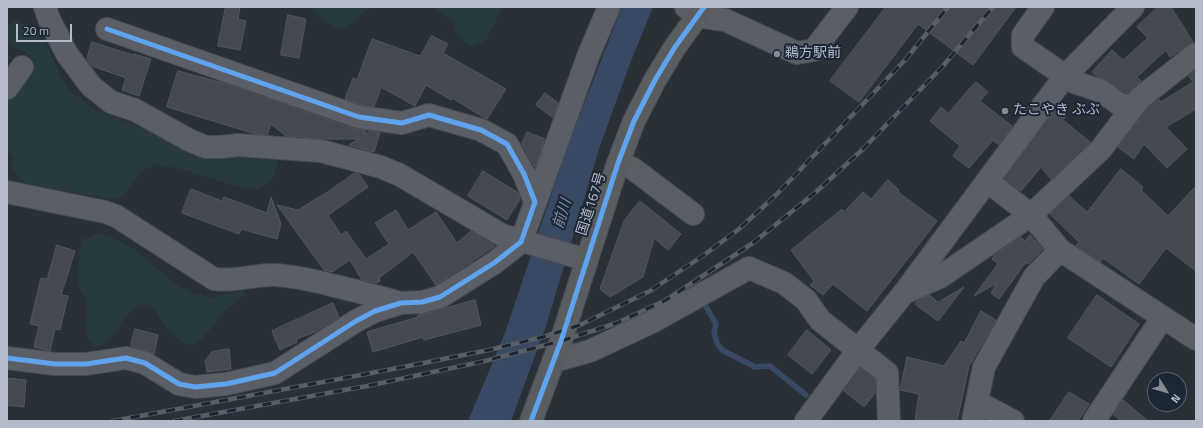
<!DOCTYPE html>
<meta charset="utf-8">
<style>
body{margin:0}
#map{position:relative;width:1203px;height:428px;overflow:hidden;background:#2a3038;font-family:"Titillium Web",sans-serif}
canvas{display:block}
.frame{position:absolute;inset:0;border:8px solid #b4bcc9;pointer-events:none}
.north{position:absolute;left:1147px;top:372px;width:40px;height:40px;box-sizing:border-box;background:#1d2633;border:1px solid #59626f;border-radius:50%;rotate:127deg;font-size:11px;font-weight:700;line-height:16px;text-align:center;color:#b4bcc9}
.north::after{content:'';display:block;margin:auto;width:14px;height:18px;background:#848b96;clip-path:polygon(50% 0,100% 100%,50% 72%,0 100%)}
.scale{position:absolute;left:16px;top:24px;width:56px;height:18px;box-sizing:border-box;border:2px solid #b4bcc9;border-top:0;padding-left:5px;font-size:12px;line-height:14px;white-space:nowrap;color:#b4bcc9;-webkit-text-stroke:3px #1d2633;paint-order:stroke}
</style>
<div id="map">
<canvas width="1203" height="428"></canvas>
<div class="frame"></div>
<div class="north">N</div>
<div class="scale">20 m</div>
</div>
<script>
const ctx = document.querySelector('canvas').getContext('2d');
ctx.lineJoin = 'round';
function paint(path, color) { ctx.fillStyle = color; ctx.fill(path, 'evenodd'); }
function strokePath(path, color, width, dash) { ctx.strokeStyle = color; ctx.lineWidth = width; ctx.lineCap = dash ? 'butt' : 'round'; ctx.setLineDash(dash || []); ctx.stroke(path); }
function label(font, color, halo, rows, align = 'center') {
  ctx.font = font + ' "Titillium Web","Noto Sans JP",sans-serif'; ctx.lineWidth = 4; ctx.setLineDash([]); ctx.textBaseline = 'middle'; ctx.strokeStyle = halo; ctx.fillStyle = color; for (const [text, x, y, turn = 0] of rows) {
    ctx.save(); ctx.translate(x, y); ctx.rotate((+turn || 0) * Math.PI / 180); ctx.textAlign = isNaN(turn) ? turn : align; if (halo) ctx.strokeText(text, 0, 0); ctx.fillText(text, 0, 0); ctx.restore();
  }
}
const green = new Path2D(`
 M312,7H371L363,12L354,23L341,30C330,25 316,19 312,7Z
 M433,7H502L486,41L472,47L463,42L456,32L452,20Z
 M17,20L27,26L44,39L61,76L71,92L97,111L149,130L275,156L278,164L272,180L260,189H251L222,182L185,170L155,164L140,173L122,198L109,199L24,183L12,168L13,156L7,151V102L33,66L28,54L9,42L7,29L10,23Z
 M98,233C110,237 123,241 134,249C159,268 182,297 215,297C223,296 234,292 242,289L246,293C243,298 238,299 234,303C218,315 210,335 193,346C182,344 174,336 166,327C158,317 153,295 134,308C129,311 113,335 108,342L102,345L95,346C79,331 90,319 86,300C85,295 81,291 79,286C76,275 80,252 82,240Z`);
const water = new Path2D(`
 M622,7H653L629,66L599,149L546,326L511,421H468L505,333L568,145Z`);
const stream = new Path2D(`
 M704,303L716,324L714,333L717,343L722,350L755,367L770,366L806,395`);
const building = new Path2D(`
 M226,7H240L238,19L246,21L240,50L218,46Z
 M886,7H1016L973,65L918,24L859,102L830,81Z
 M1158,7H1171L1193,42L1170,57L1166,50L1137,77L1141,81L1128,93H1126L1108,81L1098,77L1092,72L1112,50L1123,60L1148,38L1137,27Z
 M288,15L306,19L299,58L281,55Z
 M432,36L448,44L443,53L506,89L487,119L452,98L451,100L426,85L415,106L381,87L374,107L362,105L345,99L353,78L357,80L372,39L420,56Z
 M92,42L133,55L134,54L151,59L139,96L122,90L126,78L92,66L87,59Z
 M1196,70V109L1166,127L1187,149L1167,168L1144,144L1134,159L1118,147L1149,107L1159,99L1161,102L1193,82L1189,76Z
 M178,71L227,84L355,129L366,131L364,135L370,131L380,133L374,152L349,145L359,139H325L286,136L271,124L267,135L256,134L167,107Z
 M976,82L988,92L980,101L1012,126L999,145L993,140L969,168L953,156L960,146L930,121L941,107L948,113Z
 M545,93L558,103L553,118L536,105Z
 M1057,108L1066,116L1063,120L1090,142L1051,179L1041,167L1021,191L1004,179Z
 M527,132L545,139L535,167L522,144Z
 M1121,169L1143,187L1141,190L1168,216L1196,186V271L1166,248L1139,284L1103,258L1100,262L1076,246L1079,242L1050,214L1069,196L1087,212Z
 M483,171L517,192L520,199L507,220L468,196Z
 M355,173L359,174L368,187L328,215L341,235L346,231L366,259L389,244L375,223L396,210L408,230L436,212L457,243L471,231L495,246L436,285L413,252L379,278L380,281L376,283L362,280L350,260L332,272L324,270L277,205L298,210L329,191Z
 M888,180L899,190L898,192L937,221L867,311L833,284L823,295L810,285L814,281L791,250L842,209L844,212L863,192L871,199Z
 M191,189L222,201L224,197L267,213L271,197L281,224L277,239L241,229L239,234L182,213Z
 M640,201L681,234L668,250L654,238L643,277L610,297L600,289L624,221Z
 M1030,235L1043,249L1028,264L1026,262L999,299L991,293L997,283L974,296L998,264L992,259L995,255L1021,237L1025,241Z
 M57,245L75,251L61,295L68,296L60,330L55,329L50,351L34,347L39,326L30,324L41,278L47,279Z
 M964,287L938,321L915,304L917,301L929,295L938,302Z
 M1097,295L1139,324L1111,367L1068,338Z
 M475,300L481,325L424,340L423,337L373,352L367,332L418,317V315L425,314Z
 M333,303L339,317L315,332L296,339L297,342L280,350L272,331Z
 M981,311L996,320L969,366L957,421H915L919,394L900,390L907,357L944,366L961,341L964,343Z
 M135,329L158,335L154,354L131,346Z
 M807,330L831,350L812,374L788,355Z
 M229,349L231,369L207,372L205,361L212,352Z
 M861,368L875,379V393L864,407L844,391Z
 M7,378L26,380L24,407L7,405Z
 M1069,392L1089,404L1078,421H1050Z
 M1123,400L1148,421H1121L1113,414Z`);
const minor = new Path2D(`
 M45,7L49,19L67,54L91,86L111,102L135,110L189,140L206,147H221L238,145L321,151L381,167L400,175L502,235L587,260
 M686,7L697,16L725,20L797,53L814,50L847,7
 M1043,7L1023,35V47L1074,82L1101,91L1122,106L1135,105
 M107,29L359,117L402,123L429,115L481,130L507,144L524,174L535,202
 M7,88L22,67
 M618,163L632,168L693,214
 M987,181L1031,215L1060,250L1196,339
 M7,192L105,212L116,216L214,279C235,282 255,274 275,275C296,276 316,281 335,286C357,291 379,297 401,303
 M904,293L940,277L1031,215L1101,149L1140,98L1196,54
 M7,358L55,364H86L126,358L145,363L179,384L195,387L226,384L275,373L356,321L375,311L401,303L422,302L440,297L494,263L521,242L589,54L609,7
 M554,361L590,351L652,322L749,268L784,283L806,300L820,320L887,373L889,421
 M977,402L1013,421
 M806,421L858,350L904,293L1065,76L1133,7
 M973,421L984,367L1034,277L1060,250
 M1094,421L1163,317`);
const highway = new Path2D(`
 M531,421L561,341L618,163L634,121L655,80L675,47L704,7`);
const rail = new Path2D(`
 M113,421L393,369L489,350L543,337L580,325L650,291L704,255L739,229L776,195L906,59L948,7
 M174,421L367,386L485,361L561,341L617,323L666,300L753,243L816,192L863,149L943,66L993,7`);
const cycleway = new Path2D(`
 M7,358L55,364H86L126,358L145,363L179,384L195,387L226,384L275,373L356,321L375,311L401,303L422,302L440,297L494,263L521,242L535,202L524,174L507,144L481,130L429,115L402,123L359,117L107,29
 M531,421L561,341L618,163L634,121L655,80L675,47L704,7`);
const markers = [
 [777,54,4,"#848b96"],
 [1005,111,4,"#848b96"]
];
const poiNames = [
 ["鵜方駅前",785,54],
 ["たこやき ぶぶ",1013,111]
];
const streetNames = [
 ["国道167号",592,204,-72]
];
const waterNames = [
 ["前川",563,214,-73]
];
paint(green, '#273a3e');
paint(water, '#384963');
strokePath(stream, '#384963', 5.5);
paint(building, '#444950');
strokePath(building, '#52575f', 1);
strokePath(minor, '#484c53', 24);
strokePath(highway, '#474c53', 24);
strokePath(minor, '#5a5e66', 22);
strokePath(highway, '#5a5d60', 22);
strokePath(rail, '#595d64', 4.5);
strokePath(rail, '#1d2633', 3, [9]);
strokePath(cycleway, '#60a3ed', 5);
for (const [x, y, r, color] of markers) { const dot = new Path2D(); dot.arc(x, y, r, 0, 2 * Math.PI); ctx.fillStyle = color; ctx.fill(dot); strokePath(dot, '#1d2633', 1.5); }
label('14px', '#b4bcc9', '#1d2633', poiNames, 'left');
label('14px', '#b4bcc9', '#1d2633', streetNames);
label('italic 15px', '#7c92b1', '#1d2633', waterNames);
</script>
